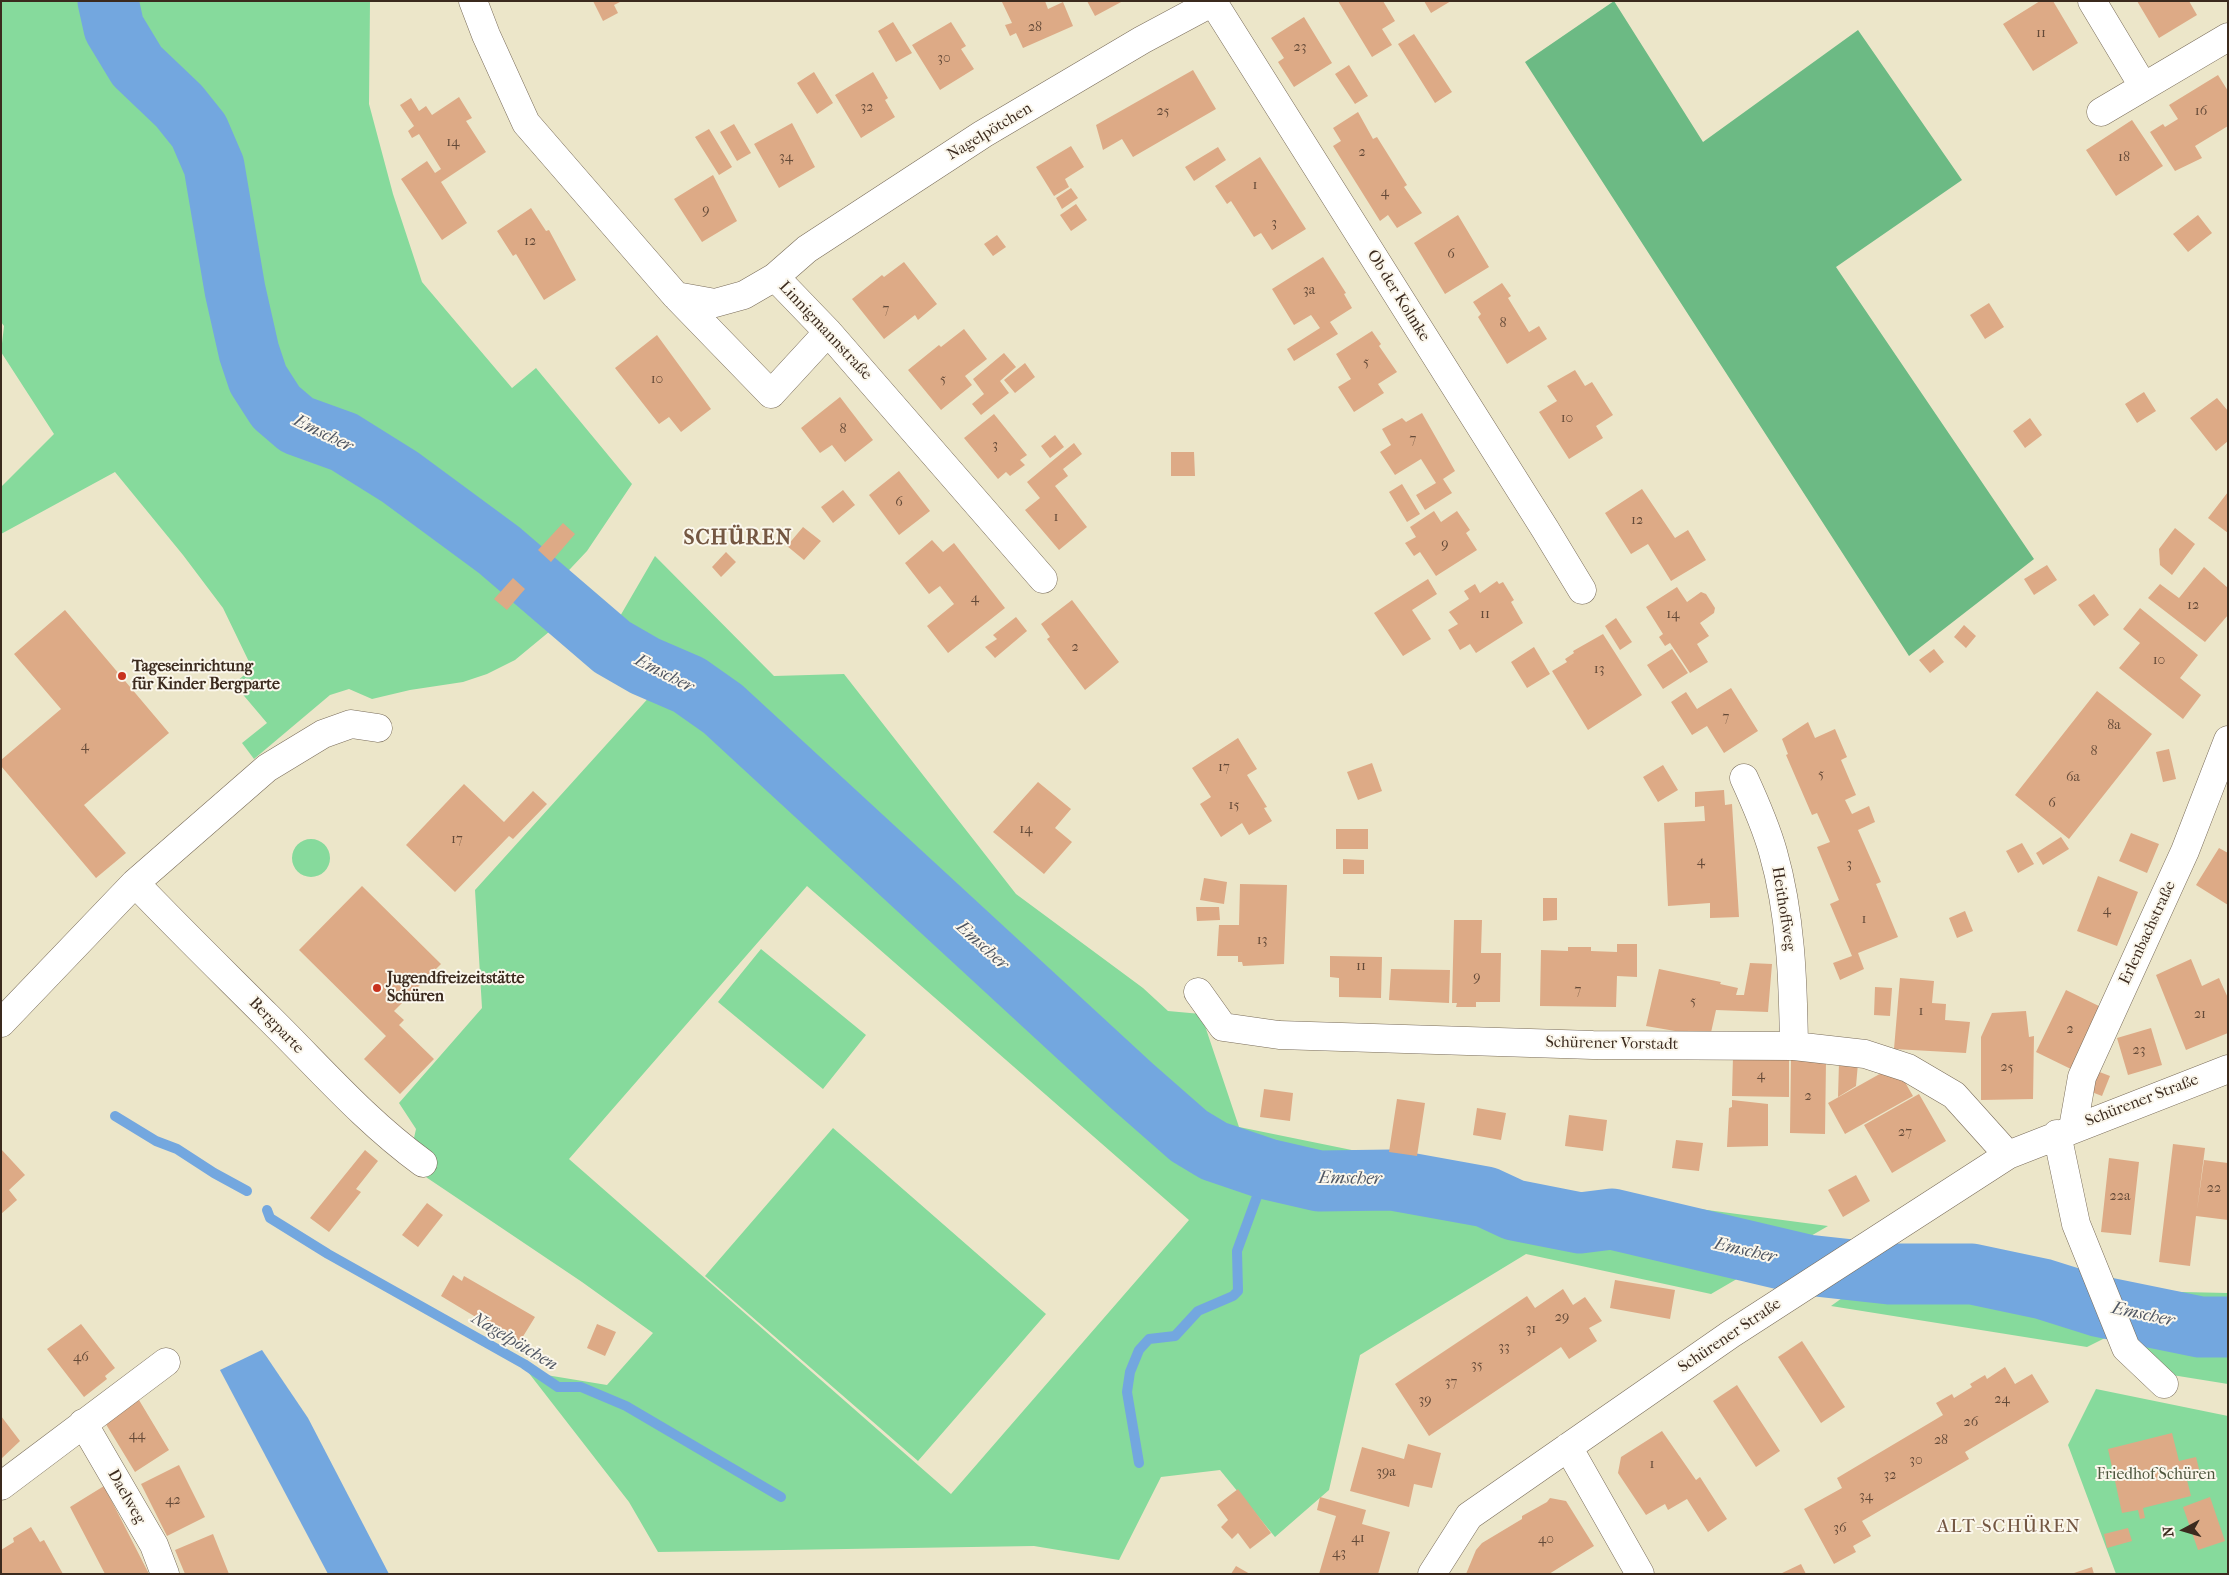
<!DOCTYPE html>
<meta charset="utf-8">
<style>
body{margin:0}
#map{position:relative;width:2229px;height:1575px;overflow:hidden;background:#ece6c9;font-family:"IM FELL French Canon",serif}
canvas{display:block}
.frame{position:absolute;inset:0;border:2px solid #3b2a1e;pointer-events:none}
.north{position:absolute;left:2159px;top:1505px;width:50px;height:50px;-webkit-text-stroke:4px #fbf7ec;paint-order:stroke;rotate:264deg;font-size:14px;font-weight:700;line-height:20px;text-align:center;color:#3b2a1e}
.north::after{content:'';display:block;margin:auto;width:18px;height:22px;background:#3b2a1e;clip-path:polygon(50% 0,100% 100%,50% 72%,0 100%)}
</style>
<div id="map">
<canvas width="2229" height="1575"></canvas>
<div class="frame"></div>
<div class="north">N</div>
</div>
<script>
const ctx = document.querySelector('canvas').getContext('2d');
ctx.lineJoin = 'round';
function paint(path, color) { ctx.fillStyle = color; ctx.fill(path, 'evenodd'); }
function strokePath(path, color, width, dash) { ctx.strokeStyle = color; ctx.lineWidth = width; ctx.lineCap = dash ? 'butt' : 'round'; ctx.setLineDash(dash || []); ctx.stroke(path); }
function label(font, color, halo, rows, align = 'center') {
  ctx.font = font + ' "IM FELL French Canon",serif'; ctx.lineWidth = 4; ctx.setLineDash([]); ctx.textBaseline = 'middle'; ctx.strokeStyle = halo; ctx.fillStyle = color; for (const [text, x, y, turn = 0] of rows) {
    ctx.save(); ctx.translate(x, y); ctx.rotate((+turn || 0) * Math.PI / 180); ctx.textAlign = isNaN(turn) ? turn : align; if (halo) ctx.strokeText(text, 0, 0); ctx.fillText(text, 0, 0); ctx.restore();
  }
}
const green = new Path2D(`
 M1,1H370L369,104L393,194L422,282L512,388L536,368L632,484L587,551L540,601L561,622L515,660L487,674L463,682L410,690L372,699L349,689L330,695L254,759L242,743L267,723L234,684L252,668L223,608L183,555L115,472L1,534V487L54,434L1,352L4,326L1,322Z
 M655,556L774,676L844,674L1016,894L1143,988L1168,1011L1201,1014L1239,1127L1533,1187L1828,1226L1711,1294L1526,1254L1360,1355L1329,1490L1275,1537L1220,1470L1161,1477L1119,1560L1034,1546L658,1552L629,1502L528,1372L607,1385L653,1333L582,1282L408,1165L416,1129L399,1103L482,1008L475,890L662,683L601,649ZM807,886L1189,1220L951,1494L569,1159Z
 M292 858a19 19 0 1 1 38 0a19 19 0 1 1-38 0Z
 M761,949L866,1035L823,1089L718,1002Z
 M833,1128L1046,1314L918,1461L705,1276Z
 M1888,1265L1986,1269L2091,1290L2228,1293V1384L2172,1375L2134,1340L2105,1338L2087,1347L1831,1306Z
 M2096,1389L2228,1416V1574H2116L2068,1445Z`);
const forest = new Path2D(`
 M1614,1L1703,142L1858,30L1962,180L1836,267L2034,559L1909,656L1525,62Z`);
const water = new Path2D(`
 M262,1350L308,1418L389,1574H328L220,1370Z`);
const stream = new Path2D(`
 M115,1116L156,1141L177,1149L214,1173L247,1191
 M267,1210L270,1218L328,1254L524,1364L558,1387H581L626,1406L781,1497
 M1139,1463L1127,1392L1130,1372L1139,1350L1149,1339L1175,1336L1198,1311L1233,1296L1238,1291L1237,1251L1267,1169`);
const river = new Path2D(`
 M108,1L114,28L137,66L179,106L199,131L214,166L235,290L249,352L258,379L276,407L297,425L344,442L400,477L499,550L612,647L645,666L689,685L723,709L1132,1086L1189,1136L1214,1151L1267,1169L1319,1181L1392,1180L1486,1197L1514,1210L1580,1223L1612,1219L1807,1265L1889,1274H1972L2043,1289L2097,1306L2200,1327H2228`);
const building = new Path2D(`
 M593,1H622L614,5L618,13L603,21Z
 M1005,1H1045L1048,9L1063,2L1073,26L1023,48L1016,33L1010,36L1005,25L1012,23L1002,2Z
 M1087,1H1123L1095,16Z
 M1338,1H1383L1395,21L1382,29L1392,45L1372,57Z
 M1424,1H1451L1431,13Z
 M2040,1H2053L2078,43L2033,71L2003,24Z
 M2137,1H2189L2197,15L2159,38Z
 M1304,17L1332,63L1294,87L1278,62L1284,58L1271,38Z
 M893,22L912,53L896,62L878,31Z
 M951,22L966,46L961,49L974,69L940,90L912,45Z
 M1414,34L1452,92L1435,103L1398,44Z
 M1349,65L1368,96L1355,104L1335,74Z
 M1193,70L1216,109L1133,157L1122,139L1103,150L1096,125Z
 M814,72L833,103L817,114L797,83Z
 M873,72L888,98L885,100L895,117L861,138L835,95Z
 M2218,75L2228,91V126L2195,146L2202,158L2175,171L2150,132L2163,124L2165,127L2178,119L2169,105Z
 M459,97L472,118L466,121L486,152L441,182L467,223L442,240L401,179L427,161L435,173L441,169L419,134L412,138L408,131L414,126L400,105L411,98L419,111L426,106L432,115Z
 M1358,112L1373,139L1377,137L1407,185L1404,187L1422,213L1397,228L1388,215L1380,221L1333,146L1341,141L1333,128Z
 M2132,120L2163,166L2116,196L2086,150Z
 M792,123L815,167L779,188L754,144Z
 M734,124L751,153L737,161L720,132Z
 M709,129L732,167L719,175L695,137Z
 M1071,146L1084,167L1065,179L1069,187L1054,196L1036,167Z
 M1218,147L1226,160L1194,181L1185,167Z
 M1260,157L1306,229L1272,250L1261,233L1254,237L1231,201L1227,204L1215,186Z
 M713,175L737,221L702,242L674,199Z
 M1071,188L1078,198L1062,209L1056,198Z
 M1076,204L1087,220L1071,231L1060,215Z
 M531,208L546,231L549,230L576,280L544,300L516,254L513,256L497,231Z
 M1458,215L1489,267L1445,294L1414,243Z
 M2198,215L2212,233L2188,252L2173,234Z
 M997,235L1006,247L993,256L984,244Z
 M1323,257L1346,293L1344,294L1352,308L1330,322L1338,334L1294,361L1287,349L1320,328L1311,315L1294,325L1272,289Z
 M904,262L937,304L918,320L915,315L884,339L852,299L882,275L884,277Z
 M1502,283L1511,296L1508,298L1529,332L1539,326L1547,339L1507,364L1478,317L1481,314L1473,302Z
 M1989,303L2004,327L1985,339L1970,315Z
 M964,329L987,359L965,376L972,385L941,410L908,370L939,345L941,347Z
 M1372,331L1381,344L1379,346L1397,372L1378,384L1384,393L1354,412L1338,387L1351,379L1336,354Z
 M657,335L711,409L681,432L669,417L659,424L615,368Z
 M1004,353L1016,367L1000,381L1009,393L981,415L972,404L984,394L973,379Z
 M1025,363L1035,377L1015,393L1004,380Z
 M1575,370L1585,386L1592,382L1613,415L1596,426L1603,438L1569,459L1539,412L1557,401L1547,386Z
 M2144,392L2156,411L2137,423L2125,404Z
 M840,397L873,440L845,462L832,445L820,453L801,428Z
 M2217,398L2228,411V441L2216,451L2190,418Z
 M1422,413L1455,471L1443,479L1452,493L1425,510L1416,495L1436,483L1421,459L1395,475L1380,452L1391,445L1382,429L1402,418L1406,422Z
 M994,414L1027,455L1020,460L1025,465L1010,476L1006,472L998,479L964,438Z
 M2030,418L2042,435L2025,448L2013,431Z
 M1055,435L1064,447L1050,458L1041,446Z
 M1074,443L1082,454L1063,469L1068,476L1055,486L1087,527L1059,550L1025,510L1040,498L1027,482Z
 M1171,452H1194L1195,476H1171Z
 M899,471L930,511L899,535L869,495Z
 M1402,484L1420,514L1407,522L1389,492Z
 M1642,489L1675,538L1688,530L1706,560L1671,581L1648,544L1631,554L1605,513Z
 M843,490L855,505L833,523L821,507Z
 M2228,492V533L2208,518Z
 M1434,511L1441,522L1457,511L1470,530L1466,533L1477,550L1436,576L1420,552L1414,556L1405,543L1416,537L1410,527Z
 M563,523L575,534L551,562L538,550Z
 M803,527L821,541L804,560L787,546Z
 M2175,528L2195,544L2172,575L2160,565L2159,549Z
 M932,540L943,552L954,543L1005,608L948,653L927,626L954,604L940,586L929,594L905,563Z
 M726,552L736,562L721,577L712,567Z
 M2047,565L2057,580L2034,595L2024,579Z
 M2204,567L2228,588V615L2205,642L2148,598L2160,584L2179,598Z
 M513,578L525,589L507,610L494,599Z
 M1428,579L1437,594L1412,610L1431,639L1403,656L1374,613Z
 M1497,581L1499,584L1503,582L1514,600L1511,602L1523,623L1476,653L1470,644L1460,650L1448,630L1458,624L1449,612L1469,599L1464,591L1475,584L1480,593Z
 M1677,587L1687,602L1701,592L1706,594L1715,608L1714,613L1700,623L1709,636L1697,644L1708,662L1690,673L1670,643L1665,646L1659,637L1663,634L1646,607Z
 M2094,594L2109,615L2094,626L2078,605Z
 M1072,600L1119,662L1085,690L1047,639L1050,637L1041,624Z
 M2140,608L2198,655L2180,678L2201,695L2183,719L2119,668L2140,643L2123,629Z
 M65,610L169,733L84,805L126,853L96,878L1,766V760L61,709L14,654Z
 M1016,617L1027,631L995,658L985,647L997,639L993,635Z
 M1616,618L1632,642L1620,650L1605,626Z
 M1964,625L1976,636L1966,648L1954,637Z
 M1603,634L1642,695L1588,730L1552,671L1567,662L1565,659L1574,653L1573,651Z
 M1534,647L1550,674L1527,688L1511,662Z
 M1672,649L1688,673L1663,689L1647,665Z
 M1934,649L1944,662L1930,673L1919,660Z
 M1731,688L1758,731L1724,753L1707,726L1692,735L1671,702L1686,692L1697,709Z
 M2097,691L2152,734L2069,839L2015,795Z
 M1808,722L1815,738L1835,729L1847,757L1841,760L1856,795L1845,800L1852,814L1869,806L1875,822L1858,830L1881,882L1876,884L1898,937L1858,953L1864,969L1840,980L1833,963L1852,956L1830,904L1839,900L1817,847L1830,842L1817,813L1812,815L1786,755L1788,754L1782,739Z
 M1238,738L1257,769L1247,775L1267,807L1264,808L1272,821L1249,835L1242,823L1221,837L1200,804L1211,797L1192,768Z
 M2169,749L2176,779L2163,782L2156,752Z
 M1372,763L1382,791L1358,800L1347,772Z
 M1663,765L1678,790L1658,802L1643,777Z
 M1038,782L1071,809L1055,828L1072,842L1044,874L993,832Z
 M464,784L504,822L533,791L547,804L513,839L509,836L455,892L406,845Z
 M1724,790L1725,805L1732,804L1739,917L1710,918V903L1668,906L1664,823L1705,821L1704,806L1695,807V792Z
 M1336,829H1368V849H1336Z
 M2131,833L2159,844L2147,873L2119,861Z
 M2061,837L2069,849L2043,865L2036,853Z
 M2022,843L2034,864L2018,873L2006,851Z
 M2219,848L2228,853V905L2196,885Z
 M1343,859L1364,860V874H1343Z
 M2098,876L2138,892L2117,946L2077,931Z
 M1204,878L1227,882L1224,904L1200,900Z
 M1240,884L1287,885L1284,964L1243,966L1242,962H1238V956H1217L1219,925H1239Z
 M362,886L441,964L394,1011L404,1020L399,1025L434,1059L400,1094L364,1059L386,1036L299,950Z
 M1543,898H1557V920L1543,921Z
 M1196,907H1219L1220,920L1197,921Z
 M1965,911L1973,931L1957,938L1949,918Z
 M1454,920H1482L1481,953H1501L1500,1002H1476V1007H1456L1457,1003H1452Z
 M1617,944H1637V977L1617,976L1616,1007L1540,1006L1541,950L1568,951V947H1591V951L1617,952Z
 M1330,956L1382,957L1381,998L1339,997V978L1330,977Z
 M2191,959L2202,986L2219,978L2228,998V1033L2186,1050L2156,975Z
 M1750,963L1772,964L1768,1012L1716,1010L1710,1037L1646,1026L1659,969L1721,982L1720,984L1738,988L1736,995H1744Z
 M1391,969L1450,970L1449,1003L1389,1000Z
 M1900,978L1934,981L1932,1003L1946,1004L1945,1020L1970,1022L1966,1053L1894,1049Z
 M1875,987L1892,988L1890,1016L1874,1015Z
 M2066,990L2105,1009L2075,1071L2036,1052Z
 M2026,1011L2029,1037L2034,1036L2033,1099L1981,1100V1037L1992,1013Z
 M2151,1028L2162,1065L2128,1075L2117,1038Z
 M1733,1056L1789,1057V1097L1732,1096Z
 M1791,1060L1826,1061L1825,1134L1790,1133Z
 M1839,1062L1858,1063L1856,1086L1838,1097Z
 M1885,1071L1902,1077L1913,1096L1845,1134L1828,1103Z
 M2097,1071L2110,1076L2102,1096L2089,1091Z
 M1264,1089L1293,1093L1290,1121L1260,1117Z
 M1919,1094L1946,1141L1892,1173L1864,1125Z
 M1397,1099L1425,1103L1417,1156L1389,1152Z
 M1732,1100L1768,1104V1146L1727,1147L1729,1108L1732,1107Z
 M1477,1108L1506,1113L1501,1140L1473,1135Z
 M1569,1115L1607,1120L1603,1151L1565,1146Z
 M1676,1140L1703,1143L1699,1171L1672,1168Z
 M2173,1144L2205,1148L2197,1210L2204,1160L2228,1163V1220L2196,1216L2190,1266L2159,1262Z
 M1,1149L25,1175L9,1190L17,1200L1,1214Z
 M365,1150L378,1161L356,1189L361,1192L329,1232L310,1218Z
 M2109,1158L2139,1162L2131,1235L2101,1232Z
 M1856,1175L1870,1201L1843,1217L1828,1190Z
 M427,1203L443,1215L418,1247L402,1235Z
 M453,1275L462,1281L464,1276L535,1317L519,1343L486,1323L484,1326V1322L441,1296Z
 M1615,1280L1675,1290L1670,1319L1610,1308Z
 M1563,1289L1573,1305L1585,1297L1602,1321L1589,1328L1597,1341L1569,1359L1561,1347L1429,1436L1395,1384L1527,1296L1535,1308Z
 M81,1324L115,1368L105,1376L107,1379L84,1397L47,1349Z
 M597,1324L616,1332L605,1356L587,1348Z
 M1802,1341L1845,1407L1821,1423L1778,1357Z
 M2005,1367L2015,1384L2032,1374L2049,1402L1965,1452L1969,1459L1862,1521L1871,1536L1853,1546L1856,1552L1834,1564L1804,1509L1842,1488L1837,1478L1943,1415L1936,1403L1952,1394L1954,1398L1972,1387L1970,1384L1985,1375L1987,1379Z
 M1737,1385L1780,1451L1756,1467L1713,1401Z
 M139,1400L169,1450L135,1472L104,1421Z
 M1,1416L20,1441L1,1459Z
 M1662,1431L1696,1480L1700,1477L1727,1519L1708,1532L1687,1499L1668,1510L1665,1504L1646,1515L1618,1473L1621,1457Z
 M2172,1433L2179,1461L2196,1457L2201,1477L2187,1480L2191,1496L2143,1508L2145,1518L2140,1519L2138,1510L2122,1513L2108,1449Z
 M1408,1444L1441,1453L1432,1488L1414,1484L1409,1507L1350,1491L1362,1447L1404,1459Z
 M179,1465L205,1517L167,1536L141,1484Z
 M104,1486L149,1574H105L70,1507Z
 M1238,1489L1271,1533L1250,1549L1238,1533L1232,1539L1221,1527L1228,1520L1217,1505Z
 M1320,1497L1366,1510L1362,1524L1390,1532L1378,1574H1319L1336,1516L1317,1510Z
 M2210,1497L2225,1541L2198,1550L2183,1507Z
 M1550,1498L1566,1501L1594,1546L1549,1574H1466L1476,1550L1482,1543L1522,1519V1516L1547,1502Z
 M31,1527L40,1542L44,1540L63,1574H1V1550L14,1542L13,1538Z
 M2128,1528L2132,1541L2107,1548L2104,1534Z
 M213,1534L229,1574H185L175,1550Z
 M1801,1564L1806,1574H1780Z
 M1236,1566L1250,1574H1231Z
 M2092,1567L2094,1574H2074V1573Z`);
const minor = new Path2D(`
 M473,1L486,35L526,123L676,296L771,394L828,332
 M2092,1L2143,86
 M1213,2L1545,529L1582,590
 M2101,112L2228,37
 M775,277L828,332L1043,579
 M676,296L715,303L744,295L775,277L807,249L983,134L1142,40L1215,1
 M1744,778C1755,802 1766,827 1773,852C1791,915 1793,981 1794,1046
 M135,883C178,928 222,971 266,1015C319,1067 363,1119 423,1163
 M1198,992L1223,1027L1279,1035L1593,1045L1794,1046L1865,1054L1908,1068L1954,1095L2008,1155
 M1,1023L135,883L267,768L323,734L351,724L378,728
 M2073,1128L2082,1077L2185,851L2228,740
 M2057,1134L2076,1224L2126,1348L2164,1384
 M83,1423L154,1545L165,1574
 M1568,1447L1640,1574
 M1,1486L166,1362
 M1432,1574L1469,1516L1731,1334L2008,1155L2228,1069`);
const markers = [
 [122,676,5,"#c8321e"],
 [377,988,5,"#c8321e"]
];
const numberNames = [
 ["28",1035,28],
 ["11",2041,34],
 ["23",1300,48],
 ["30",944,59],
 ["32",867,108],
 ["25",1163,112],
 ["16",2201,112],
 ["14",453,143],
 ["2",1362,153],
 ["34",786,158],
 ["18",2124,158],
 ["1",1255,186],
 ["4",1385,193],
 ["9",706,211],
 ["3",1274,224],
 ["12",530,242],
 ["6",1451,255],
 ["3a",1309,291],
 ["7",886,310],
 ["8",1503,324],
 ["5",1366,363],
 ["10",657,380],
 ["5",943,380],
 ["10",1567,419],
 ["8",843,430],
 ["7",1413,440],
 ["3",995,446],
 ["6",899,503],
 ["1",1056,518],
 ["12",1637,521],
 ["9",1445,545],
 ["4",975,599],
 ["12",2193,606],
 ["11",1485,615],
 ["14",1673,615],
 ["2",1075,648],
 ["10",2159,661],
 ["13",1599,670],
 ["7",1726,718],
 ["8a",2114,726],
 ["4",85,747],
 ["8",2094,752],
 ["17",1224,768],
 ["5",1821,775],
 ["6a",2073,778],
 ["6",2052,804],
 ["15",1234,806],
 ["14",1026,830],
 ["17",457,840],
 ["4",1701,862],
 ["3",1849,865],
 ["4",2107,911],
 ["1",1864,920],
 ["13",1262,941],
 ["11",1361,967],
 ["9",1477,978],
 ["7",1578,991],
 ["5",1693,1002],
 ["1",1921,1012],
 ["21",2200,1015],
 ["2",2070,1030],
 ["23",2139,1051],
 ["25",2007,1068],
 ["4",1761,1076],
 ["2",1808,1097],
 ["27",1905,1133],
 ["22",2214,1189],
 ["22a",2120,1197],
 ["29",1562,1318],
 ["31",1531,1330],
 ["33",1504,1348],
 ["46",81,1358],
 ["35",1477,1366],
 ["37",1451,1383],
 ["24",2002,1400],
 ["39",1425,1401],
 ["26",1971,1423],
 ["44",137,1436],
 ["28",1941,1441],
 ["30",1916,1461],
 ["1",1652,1465],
 ["39a",1386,1473],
 ["32",1890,1476],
 ["34",1866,1497],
 ["42",173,1501],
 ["36",1840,1529],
 ["41",1358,1539],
 ["40",1546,1540],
 ["43",1339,1554]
];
const streetNames = [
 ["Nagelpötchen",990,132,-31],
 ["Ob der Kolmke",1398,296,58],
 ["Linnigmannstraße",825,331,47],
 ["Heithoffweg",1783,909,81],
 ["Erlenbachstraße",2148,933,-65],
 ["Bergparte",276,1026,46],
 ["Schürener Vorstadt",1612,1044,1],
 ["Schürener Straße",2142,1101,-21],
 ["Schürener Straße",1730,1336,-34],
 ["Daelweg",126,1497,60]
];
const poiNames = [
 ["Tageseinrichtung",132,667],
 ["für Kinder Bergparte",132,685],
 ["Jugendfreizeitstätte",387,979],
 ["Schüren",387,997]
];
const parkNames = [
 ["Friedhof Schüren",2156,1475]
];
const waterNames = [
 ["Emscher",323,434,26],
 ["Emscher",664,674,27],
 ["Emscher",982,946,42],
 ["Emscher",1350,1179,1],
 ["Emscher",1745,1251,13],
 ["Emscher",2143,1315,12],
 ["Nagelpötchen",514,1342,31]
];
const quarterNames = [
 ["ALT-SCHÜREN",2009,1527]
];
const districtNames = [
 ["SCHÜREN",738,539]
];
paint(green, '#86da9c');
paint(forest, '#6cba84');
paint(water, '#73a7df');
strokePath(stream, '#73a7df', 10);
strokePath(river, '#73a7df', 61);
paint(building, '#ddaa86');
strokePath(minor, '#796c5a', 29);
strokePath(minor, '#fff', 28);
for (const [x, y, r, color] of markers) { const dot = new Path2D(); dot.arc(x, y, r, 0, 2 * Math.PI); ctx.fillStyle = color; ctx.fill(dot); strokePath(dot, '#fbf7ec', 2); }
label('14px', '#644a38', null, numberNames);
label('16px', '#3b2a1e', '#fbf7ec', streetNames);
label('bold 16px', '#3b2a1e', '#fbf7ec', poiNames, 'left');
label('16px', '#4e563e', '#fbf7ec', parkNames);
label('italic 18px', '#4f5662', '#fbf7ec', waterNames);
ctx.letterSpacing = '1px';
label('19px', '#745742', '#fbf7ec', quarterNames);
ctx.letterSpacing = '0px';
ctx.letterSpacing = '1px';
label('bold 21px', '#745742', '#fbf7ec', districtNames);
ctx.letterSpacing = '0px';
</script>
